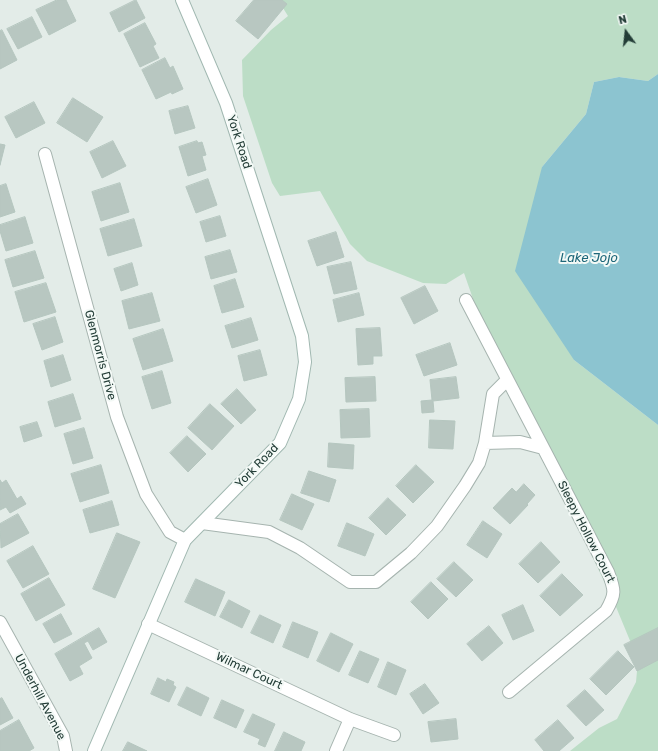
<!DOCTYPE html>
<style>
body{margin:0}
#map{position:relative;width:658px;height:751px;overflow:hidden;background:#e3ece8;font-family:Rubik,sans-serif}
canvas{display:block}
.north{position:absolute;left:606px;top:12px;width:40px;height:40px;-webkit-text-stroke:3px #f3f9f6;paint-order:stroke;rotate:345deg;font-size:11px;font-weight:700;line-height:16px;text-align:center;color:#233d37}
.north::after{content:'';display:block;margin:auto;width:14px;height:18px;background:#233d37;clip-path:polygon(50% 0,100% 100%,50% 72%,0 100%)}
</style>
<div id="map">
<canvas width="658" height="751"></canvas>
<div class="north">N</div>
</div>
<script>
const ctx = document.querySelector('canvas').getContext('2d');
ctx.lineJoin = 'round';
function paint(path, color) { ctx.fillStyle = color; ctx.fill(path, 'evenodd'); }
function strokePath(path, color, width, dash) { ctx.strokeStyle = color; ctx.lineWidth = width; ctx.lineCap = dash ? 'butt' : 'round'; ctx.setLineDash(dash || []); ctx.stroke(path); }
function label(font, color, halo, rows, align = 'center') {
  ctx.font = font + ' Rubik,sans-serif'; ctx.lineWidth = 4; ctx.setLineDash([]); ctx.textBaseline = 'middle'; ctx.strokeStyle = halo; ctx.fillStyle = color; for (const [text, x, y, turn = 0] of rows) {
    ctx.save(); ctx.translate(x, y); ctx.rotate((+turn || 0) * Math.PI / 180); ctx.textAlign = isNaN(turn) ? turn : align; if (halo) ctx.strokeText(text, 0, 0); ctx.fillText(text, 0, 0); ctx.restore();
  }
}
const green = new Path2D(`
 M278,0H658V74L648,81L619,77L594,82L586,114L542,167L574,360L658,425V751H570L599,728L617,719L636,682L638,660L614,602L535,437L495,362L464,273L446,284L423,283L367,261L350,244L320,191L280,196L272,183L243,96L242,60L271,30L288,16Z`);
const water = new Path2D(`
 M658,74V425L574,360L515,271L542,167L586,114L594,82L619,77L648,81Z`);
const building = new Path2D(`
 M57,0H66L76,21L49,35L36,10Z
 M136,0L145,18L119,32L110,13Z
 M254,0H282L287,4L258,39L236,21Z
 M32,17L42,37L18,49L7,29Z
 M145,23L156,44L153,46L159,58L140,67L124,34Z
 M2,30L17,60L0,69V31Z
 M165,58L170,68L173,66L183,89L172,94L171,92L156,99L142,70Z
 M73,98L103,117L87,142L57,123Z
 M34,102L45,123L16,138L5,117Z
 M188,106L195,128L175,134L169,111Z
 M113,141L126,166L102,178L90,152Z
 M197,141L198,143L202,142L206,155L202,156L206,170L188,176L179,147Z
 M0,144L5,145L0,165Z
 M208,179L217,205L196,213L186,187Z
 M120,183L129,212L101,221L92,192Z
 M6,184L15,212L0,217V186Z
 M220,216L226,236L206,242L200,222Z
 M25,217L33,243L6,251L0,231V225Z
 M134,219L142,246L108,256L100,229Z
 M336,232L344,257L317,266L308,241Z
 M230,250L237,272L211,279L205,257Z
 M35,251L44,278L13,287L5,260Z
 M351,262L357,289L334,294L327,267Z
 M132,263L138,285L121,291L114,269Z
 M235,279L244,307L222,313L214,286Z
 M46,283L56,312L24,322L15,292Z
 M425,286L438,311L414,324L401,298Z
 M152,293L160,321L129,329L122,301Z
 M359,293L364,315L338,322L333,300Z
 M55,317L63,342L42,350L33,324Z
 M251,318L258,340L232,348L225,326Z
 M380,328L382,356H373V364L358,365L356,329Z
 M163,329L173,361L143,370L133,339Z
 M450,343L457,365L424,376L416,355Z
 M260,350L267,375L244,381L238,356Z
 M63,355L71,380L51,387L44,361Z
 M162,371L171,403L152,409L142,377Z
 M375,377L376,401L346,402L345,378Z
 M456,377L459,398L433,401L434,412L422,413L421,401L432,400L430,380Z
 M237,389L256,410L241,424L221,404Z
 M73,394L81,419L55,427L48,402Z
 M210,404L234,426L212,450L188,428Z
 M369,409L370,437L341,438L340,410Z
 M430,420L455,421L453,449L429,448Z
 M37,422L42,436L24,442L20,427Z
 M84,428L93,458L73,464L64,434Z
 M187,436L206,454L188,472L170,453Z
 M329,443L354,445L353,469L328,467Z
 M101,465L109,493L80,502L71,474Z
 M416,465L434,482L413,503L396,486Z
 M309,471L336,480L329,502L301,493Z
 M0,480L2,483L6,480L17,499L21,496L26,504L10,513L6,507L0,510Z
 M524,484L535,495L527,504L528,505L510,524L493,508L512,488L516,492Z
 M292,494L314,504L302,530L280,520Z
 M388,498L406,515L386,535L369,518Z
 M112,501L119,525L90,533L83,510Z
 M18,514L29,533L1,548L0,524Z
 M483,521L502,534L487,558L467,545Z
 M347,523L374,534L365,556L338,546Z
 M117,533L140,542L115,598L93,589Z
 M541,542L560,562L538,583L519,564Z
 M33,546L49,574L23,588L7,561Z
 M454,562L473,580L456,597L437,579Z
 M562,574L583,595L560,616L540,596Z
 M49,578L65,605L36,621L21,594Z
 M196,579L225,592L215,616L185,602Z
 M431,582L448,599L428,619L411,602Z
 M229,600L250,611L242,628L220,617Z
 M523,605L534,631L513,640L502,615Z
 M61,614L72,634L54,643L43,624Z
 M260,615L281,625L273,643L251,633Z
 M293,622L318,632L308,658L283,647Z
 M489,626L503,643L482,661L467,644Z
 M99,628L107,642L93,650L88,641L84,643L92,658L79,666L83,674L70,681L55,654Z
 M658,628V660L637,671L624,645Z
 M331,633L353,644L339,672L317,661Z
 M360,651L379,659L368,683L349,675Z
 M618,651L634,667L606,695L590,679Z
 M388,662L406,670L396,695L378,687Z
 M158,678L166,682L167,679L174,682L173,685L176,687L169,702L151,694Z
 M425,684L439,703L423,714L410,694Z
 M187,687L209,698L201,716L178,705Z
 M585,690L604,710L586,726L567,706Z
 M2,698L13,718L0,725V699Z
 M222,700L244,710L236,728L214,718Z
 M253,714L275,724L265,747L258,744L260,739L244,732Z
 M456,719L458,739L431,742L428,722Z
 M19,720L34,748L29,751H0V731Z
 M558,720L574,738L559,751H544L535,740Z
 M284,732L305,742L301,751H275Z
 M128,742L147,751H123Z`);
const street = new Path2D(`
 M45,154L117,417L146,494L170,532L185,540
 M466,300L608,572C615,590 616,594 606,611L509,692
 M485,443L520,442L543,448
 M202,523L269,532L300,548L350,582H376L411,553L437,526L465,486L479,463L485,443L493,394L507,380
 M0,622L63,736L66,751
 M148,624L350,719L394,735
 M336,751L350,719`);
const secondary = new Path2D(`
 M94,751L185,540L280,443L299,399L305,362L302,336L226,103L182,0`);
const streetNames = [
 ["York Road",239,142,72],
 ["Glenmorris Drive",100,355,75],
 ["York Road",257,466,-46],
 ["Sleepy Hollow Court",586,532,63],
 ["Wilmar Court",249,671,25],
 ["Underhill Avenue",40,697,62]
];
const waterNames = [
 ["Lake Jojo",589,258]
];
paint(green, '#bcddc6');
paint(water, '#8cc4d0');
paint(building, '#b8c7c1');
strokePath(building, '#b5c6bf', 1);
strokePath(street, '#a6b4af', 14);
strokePath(secondary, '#a1b8b1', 14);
strokePath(street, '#fff', 12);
strokePath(secondary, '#fff', 12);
label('12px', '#233d37', '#f3f9f6', streetNames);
label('italic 13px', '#1d6779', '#f3f9f6', waterNames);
</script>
